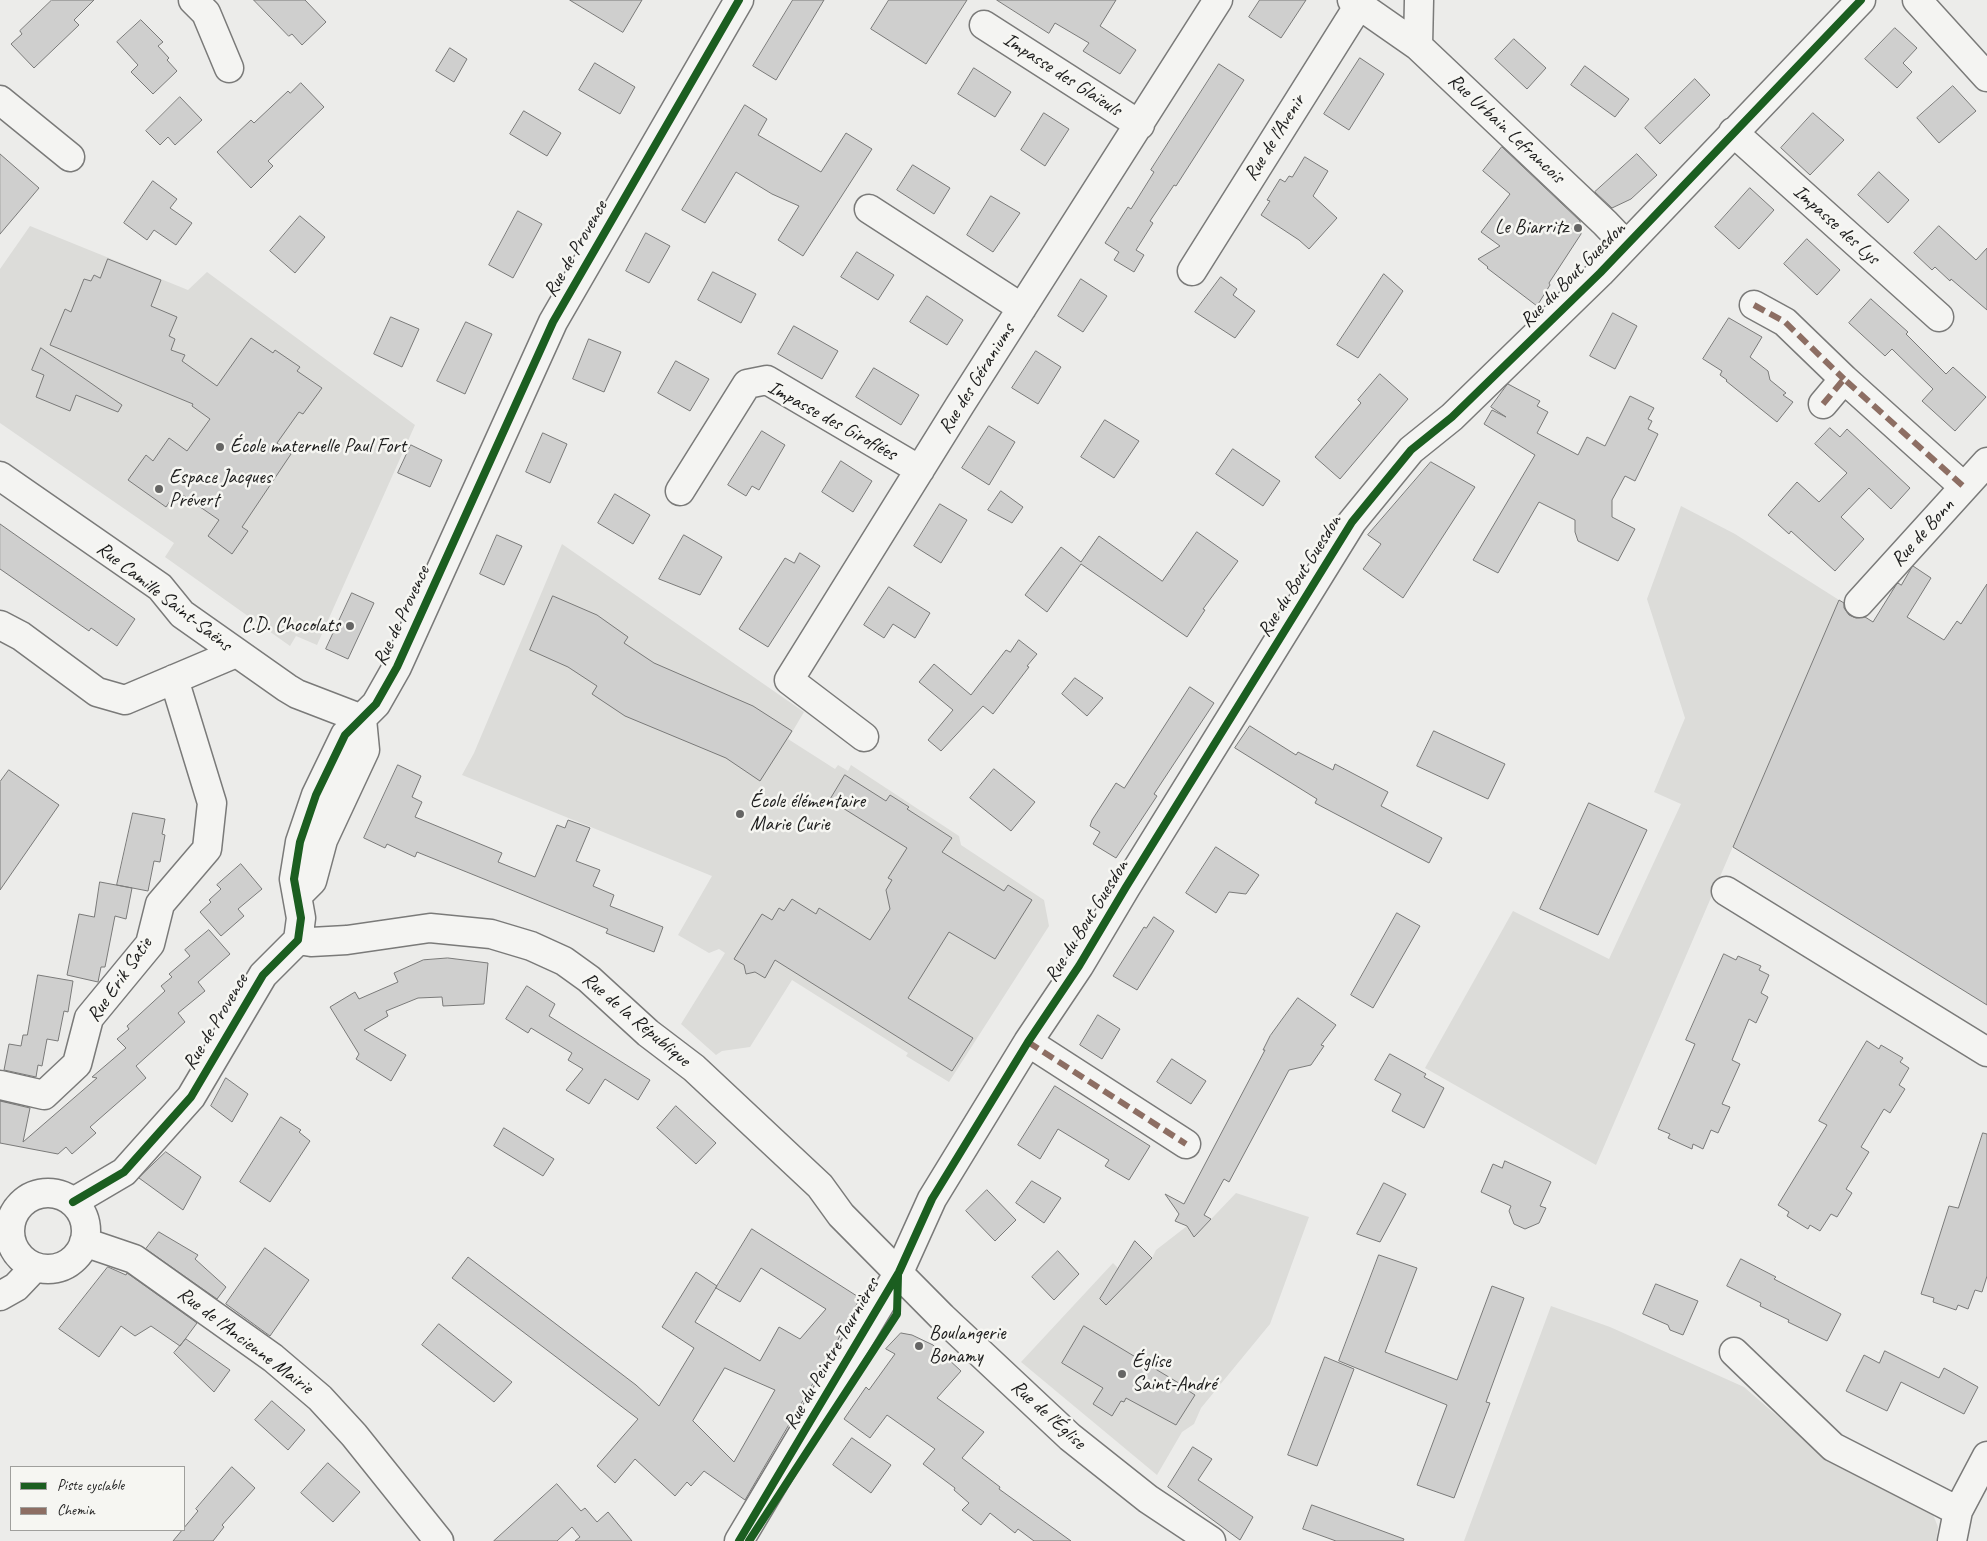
<!DOCTYPE html>
<meta charset="utf-8">
<style>
body{margin:0}
#map{position:relative;width:1987px;height:1541px;overflow:hidden;background:#ececea;font-family:Caveat,sans-serif}
canvas{display:block}
.legend{position:absolute;left:10px;top:1466px;width:175px;height:65px;box-sizing:border-box;background:#f6f6f2;border:1px solid #9f9f9c;margin:0;padding:6px 9px;list-style:none;font-size:15px;color:#1c1c1c}
.legend li{display:flex;align-items:center;gap:10px;height:25px}
.legend b{width:25px;border:1px solid #9f9f9c}
</style>
<div id="map">
<canvas width="1987" height="1541"></canvas>
<ul class="legend">
<li><b style="height:6px;background:#1b5e20"></b>Piste cyclable</li>
<li><b style="height:6px;background:#8d6e63"></b>Chemin</li>
</ul>
</div>
<script>
const ctx = document.querySelector('canvas').getContext('2d');
ctx.lineJoin = 'round';
function paint(path, color) { ctx.fillStyle = color; ctx.fill(path, 'evenodd'); }
function strokePath(path, color, width, dash) { ctx.strokeStyle = color; ctx.lineWidth = width; ctx.lineCap = dash ? 'butt' : 'round'; ctx.setLineDash(dash || []); ctx.stroke(path); }
function label(font, color, halo, rows, align = 'center') {
  ctx.font = font + ' Caveat,sans-serif'; ctx.lineWidth = 5; ctx.setLineDash([]); ctx.textBaseline = 'middle'; ctx.strokeStyle = halo; ctx.fillStyle = color; for (const [text, x, y, turn = 0] of rows) {
    ctx.save(); ctx.translate(x, y); ctx.rotate((+turn || 0) * Math.PI / 180); ctx.textAlign = isNaN(turn) ? turn : align; if (halo) ctx.strokeText(text, 0, 0); ctx.fillText(text, 0, 0); ctx.restore();
  }
}
const built = new Path2D(`
 M30,226L188,290L207,272L415,425L317,645L296,636L290,646L165,557L174,543L0,423V269Z
 M1681,506L1735,534L1839,600L1596,1165L1425,1068L1513,911L1609,959L1681,804L1654,792L1685,718L1647,599Z
 M562,544L804,712L788,739L835,769L838,765L848,771L851,765L959,836L961,845L1044,900L1049,926L949,1082L906,1056L908,1053L792,980L750,1047L722,1051L716,1055L681,1024L725,953L719,949L709,953L678,935L712,876L462,775L474,753Z
 M1236,1193L1309,1217L1270,1324L1201,1408L1194,1424L1182,1432L1157,1475L1021,1362L1113,1263L1130,1280L1152,1258L1156,1250L1187,1226L1194,1237Z
 M1551,1306L1610,1327L1744,1387L1830,1462L1932,1512L1938,1527L1936,1541H1464Z`);
const building = new Path2D(`
 M52,0H94L74,20L79,25L34,68L11,44L22,34L20,31Z
 M254,0H305L326,22L302,45L292,34L289,36Z
 M570,0H642L623,32Z
 M793,0H824L776,80L753,66Z
 M889,0H967L926,64L871,29Z
 M997,0H1116L1100,26L1136,50L1120,74L1083,51L1089,43L1055,23L1049,33Z
 M1260,0H1306L1281,38L1249,17Z
 M141,20L163,42L158,46L169,58L167,60L177,71L153,94L131,72L138,65L117,42Z
 M1895,28L1917,48L1903,63L1912,72L1897,88L1865,59Z
 M1514,39L1546,68L1527,89L1495,59Z
 M450,48L467,59L454,82L436,71Z
 M1360,58L1384,74L1349,130L1324,114Z
 M595,63L635,87L620,114L579,90Z
 M1219,64L1244,80L1176,186L1174,185L1150,221L1153,223L1136,250L1144,255L1134,272L1114,260L1119,252L1105,243L1128,207L1131,209L1154,172L1151,170Z
 M1585,66L1629,99L1615,117L1571,85Z
 M974,68L1011,92L995,117L958,94Z
 M1695,79L1710,95L1660,144L1645,128Z
 M301,83L324,107L268,161L273,166L251,188L217,152L251,120L254,123L288,91L290,93Z
 M1953,86L1976,111L1939,143L1917,118Z
 M180,97L202,120L175,145L168,137L160,145L146,131Z
 M745,105L767,119L758,135L821,172L846,133L872,149L803,256L778,240L799,206L772,194L736,172L705,223L682,210Z
 M524,111L561,133L547,156L510,134Z
 M1044,113L1069,129L1045,166L1021,150Z
 M1813,113L1844,140L1810,175L1781,148Z
 M1502,147L1580,221L1581,234L1549,283L1550,285L1537,306L1487,268L1488,267L1478,259L1500,246L1481,232L1510,194L1483,171Z
 M0,154L39,188L0,234Z
 M1637,154L1657,175L1631,199L1612,208L1595,192Z
 M1305,157L1328,171L1313,196L1337,218L1309,249L1299,240L1261,215L1270,201L1267,200L1280,179L1285,182L1289,176L1292,177Z
 M913,165L950,188L934,214L897,190Z
 M1879,172L1909,200L1888,223L1858,195Z
 M153,181L177,199L170,208L192,223L176,245L154,230L147,240L124,223Z
 M1750,188L1774,210L1739,249L1715,227Z
 M991,196L1020,213L993,252L967,235Z
 M518,211L542,224L513,278L489,265Z
 M300,216L325,237L295,273L270,251Z
 M1939,226L1976,260L1987,248V310L1951,279L1950,281L1935,267L1932,270L1914,253Z
 M646,233L670,246L649,283L626,271Z
 M1807,239L1840,270L1817,295L1784,264Z
 M857,252L894,275L878,300L841,277Z
 M108,259L161,280L151,306L177,317L169,336L175,339L171,350L185,355L182,361L217,386L251,338L273,353L275,350L300,367L297,371L322,388L303,414L299,412L277,443L291,454L242,527L248,531L232,554L208,536L219,520L177,491L166,507L128,480L146,455L153,461L169,438L187,451L210,419L192,406L193,404L50,345L65,309L71,312L84,279L91,281L94,275L100,278Z
 M713,272L756,294L741,323L698,300Z
 M1384,274L1403,291L1358,358L1337,345Z
 M1221,277L1237,289L1233,295L1255,311L1235,338L1195,312Z
 M1081,279L1107,296L1083,332L1058,316Z
 M927,296L963,320L947,345L910,322Z
 M1871,299L1908,332L1906,334L1946,374L1953,367L1986,397L1955,431L1922,401L1933,389L1892,349L1885,356L1849,323Z
 M1613,313L1637,326L1615,369L1590,356Z
 M391,317L419,329L402,367L374,354Z
 M1729,318L1762,337L1750,357L1768,371L1770,380L1786,393L1783,395L1793,402L1777,422L1726,381L1727,380L1720,375L1722,371L1703,359Z
 M466,322L492,334L465,394L437,381Z
 M794,326L838,351L822,379L778,354Z
 M589,339L621,352L604,392L573,379Z
 M41,348L122,405L118,412L76,395L70,411L36,397L44,375L32,370Z
 M1036,351L1061,367L1038,404L1012,388Z
 M676,361L709,379L690,411L658,393Z
 M874,368L919,395L901,425L856,397Z
 M1380,374L1408,399L1340,479L1315,457L1361,403L1358,400Z
 M1508,384L1540,401L1537,406L1548,412L1537,433L1578,455L1587,437L1605,446L1630,396L1654,408L1648,419L1652,421L1648,429L1658,434L1635,481L1625,476L1612,500V517L1635,529L1618,561L1578,541L1575,532V520L1539,502L1498,573L1473,560L1535,455L1484,424L1492,410L1506,417L1491,407Z
 M1105,420L1139,441L1114,478L1081,457Z
 M989,426L1015,442L989,485L962,468Z
 M1830,428L1840,437L1847,429L1910,488L1891,509L1869,488L1841,517L1864,539L1835,571L1791,531L1789,534L1768,515L1797,482L1819,502L1847,473L1815,444Z
 M762,431L785,445L759,490L752,486L746,496L728,485Z
 M543,433L567,444L550,483L526,472Z
 M411,445L442,460L430,487L398,473Z
 M1233,449L1280,481L1263,506L1216,474Z
 M841,461L872,481L853,512L822,492Z
 M1431,462L1475,487L1403,598L1363,569L1381,544L1368,535Z
 M1001,491L1023,507L1012,523L988,510Z
 M615,494L650,515L633,544L598,523Z
 M940,504L967,520L941,563L914,546Z
 M0,524L135,619L117,646L91,628L89,631L0,569Z
 M1197,532L1238,561L1203,609L1205,610L1187,637L1081,564L1047,612L1025,595L1061,547L1081,562L1099,536L1162,581Z
 M497,535L522,546L504,585L480,574Z
 M684,535L722,557L700,595L659,579Z
 M800,553L820,566L768,647L739,629L785,558L794,563Z
 M1913,566L1931,578L1907,617L1944,640L1957,621L1961,624L1987,584V1005L1733,847L1839,600L1844,603V608L1849,615L1856,618L1865,617L1873,622L1896,585L1898,583L1901,585Z
 M889,587L930,613L915,638L893,624L884,638L864,625Z
 M352,593L374,603L348,659L326,649Z
 M553,596L597,615L628,637L624,643L654,663L753,706L792,731L760,781L726,758L625,716L592,694L597,686L568,667L530,650Z
 M1019,640L1037,654L1027,666L1029,667L993,714L983,706L941,751L928,740L953,710L919,682L934,664L971,695L1006,650L1010,652Z
 M1075,678L1103,698L1087,716L1062,694Z
 M1190,687L1214,703L1154,794L1157,796L1116,858L1093,844L1100,832L1090,826L1092,820L1116,783L1124,788Z
 M1250,726L1296,755L1298,752L1333,770L1335,764L1388,792L1381,806L1442,838L1429,863L1315,803L1317,799L1235,748Z
 M1434,731L1505,764L1488,799L1417,766Z
 M398,765L421,776L412,797L422,802L415,817L502,853L498,862L535,877L557,825L565,828L568,820L590,828L576,861L600,870L593,886L614,895L610,906L663,927L654,952L606,933L608,929L417,852L415,857L387,844L385,848L364,838Z
 M994,769L1035,802L1011,831L970,798Z
 M9,770L59,805L0,890V782Z
 M845,775L886,801L890,795L909,807L907,809L952,838L942,852L1004,891L1008,885L1032,900L995,959L949,932L908,998L973,1038L952,1071L775,960L765,978L755,972L746,974L744,965L734,959L762,914L772,920L779,908L784,911L792,899L816,914L819,908L870,940L890,909L886,890L892,880L888,878L907,848L830,800Z
 M1589,803L1647,830L1598,935L1540,909Z
 M133,813L165,819L162,834L165,835L160,862L154,861L148,891L117,885Z
 M1216,847L1259,875L1246,894L1229,892L1216,913L1186,893Z
 M241,864L262,889L238,909L244,916L221,936L200,912L211,902L209,900L221,889L217,885Z
 M100,882L132,888L126,919L115,916L105,967H101L98,982L67,975L79,914L94,917Z
 M1397,913L1420,926L1373,1008L1351,995Z
 M1154,917L1174,931L1137,990L1113,976L1144,927L1146,928Z
 M209,930L230,954L198,982L205,991L178,1013L185,1022L136,1066L146,1078L90,1127L96,1133L72,1154L66,1147L58,1154L0,1143V1101L30,1108L23,1142L97,1078L92,1077L126,1048L117,1039L129,1029L127,1026L165,991L161,986L172,977L169,974L190,956L185,950Z
 M1724,954L1736,960L1738,956L1761,966L1759,970L1769,975L1761,993L1768,997L1756,1023L1749,1019L1732,1060L1740,1064L1722,1104L1730,1107L1718,1133L1711,1130L1703,1149L1693,1144L1692,1149L1668,1138L1670,1134L1658,1129L1695,1044L1686,1040Z
 M448,958L488,963L484,1004L443,1006L442,997L418,998L386,1011L388,1016L364,1030L406,1055L391,1081L356,1059L359,1054L330,1007L355,992L359,999L398,982L394,973L423,960Z
 M38,975L73,981L68,1012L64,1011L58,1041L47,1039L42,1066L38,1065L36,1077L4,1070L9,1044L21,1046L23,1035H27Z
 M527,986L555,1004L549,1016L650,1080L638,1100L605,1079L589,1104L566,1090L583,1069L568,1060L572,1053L531,1028L528,1033L506,1019Z
 M1298,998L1336,1025L1321,1045L1324,1046L1311,1065L1289,1070L1229,1182L1224,1179L1204,1215L1211,1219L1194,1237L1187,1226L1175,1221L1179,1214L1165,1194L1184,1204L1265,1050H1263L1270,1036Z
 M1098,1015L1120,1029L1102,1059L1080,1045Z
 M1867,1041L1879,1049L1881,1045L1903,1058L1900,1062L1909,1068L1899,1085L1905,1089L1890,1113L1884,1109L1861,1147L1869,1152L1846,1189L1852,1193L1837,1217L1831,1214L1820,1231L1810,1225L1808,1229L1787,1216L1789,1212L1778,1205L1827,1125L1819,1121Z
 M1390,1054L1426,1074L1424,1077L1444,1088L1424,1128L1392,1111L1401,1094L1375,1080Z
 M1172,1059L1206,1081L1191,1104L1157,1082Z
 M226,1078L248,1094L232,1122L211,1106Z
 M1055,1086L1150,1146L1129,1180L1105,1166L1109,1160L1058,1129L1040,1159L1018,1145Z
 M676,1106L716,1143L696,1164L657,1128Z
 M281,1117L301,1130L299,1132L310,1141L270,1202L240,1182Z
 M504,1128L554,1159L543,1176L494,1146Z
 M1983,1133L1987,1134V1276L1982,1292L1975,1290L1968,1309L1958,1305L1956,1310L1933,1302L1934,1298L1921,1294L1949,1206L1958,1208Z
 M166,1152L201,1177L183,1210L139,1178Z
 M1505,1161L1551,1182L1540,1206L1546,1208L1539,1223L1525,1229L1514,1224L1509,1211L1511,1206L1481,1192L1493,1164L1502,1168Z
 M1032,1181L1061,1198L1044,1223L1016,1203Z
 M1384,1183L1406,1194L1380,1242L1357,1234Z
 M987,1190L1016,1220L995,1241L966,1211Z
 M752,1229L860,1298L833,1349L745,1500L704,1471L691,1486L687,1482L675,1496L635,1459L615,1483L597,1466L638,1419L452,1278L468,1257L636,1385L659,1406L694,1348L662,1327L696,1272L717,1286L695,1322L760,1361L779,1327L800,1339L826,1309L761,1268L740,1302L716,1288ZM725,1368L775,1390L734,1462L693,1421Z
 M159,1232L198,1255L195,1259L226,1287L217,1299L146,1249Z
 M1135,1241L1152,1258L1106,1305L1100,1299Z
 M265,1248L309,1280L270,1336L226,1304Z
 M1058,1251L1079,1274L1054,1300L1032,1277Z
 M1379,1255L1417,1268L1385,1352L1457,1380L1492,1286L1524,1298L1486,1402L1490,1403L1454,1498L1417,1485L1447,1405L1339,1361Z
 M1741,1259L1776,1277L1774,1279L1841,1314L1827,1341L1788,1322L1789,1320L1760,1306L1761,1303L1727,1286Z
 M108,1267L126,1275L127,1273L197,1323L180,1346L151,1326L135,1336L121,1326L99,1357L59,1329Z
 M1656,1284L1698,1301L1683,1335L1670,1330L1668,1325L1643,1314Z
 M439,1324L512,1382L494,1402L422,1345Z
 M1084,1326L1182,1385L1181,1386L1195,1395L1176,1425L1126,1398L1124,1402L1121,1401L1112,1416L1093,1404L1103,1388L1062,1363Z
 M901,1333L912,1335L933,1345L961,1371L937,1398L984,1432L962,1458L1000,1487L999,1489L1071,1541H1034L1018,1529L1015,1533L990,1513L981,1525L962,1510L969,1503L954,1490L955,1488L923,1464L935,1449L887,1415L870,1438L844,1419L866,1387L869,1390L895,1354L886,1349Z
 M186,1339L230,1370L214,1392L174,1353Z
 M1885,1351L1939,1378L1944,1368L1978,1387L1964,1414L1901,1382L1887,1411L1846,1391L1864,1355L1879,1363Z
 M1325,1357L1354,1369L1317,1466L1288,1455Z
 M272,1401L305,1430L288,1450L255,1420Z
 M852,1438L891,1465L871,1493L833,1465Z
 M1193,1447L1212,1459L1198,1480L1253,1517L1240,1540L1168,1487Z
 M328,1463L360,1492L333,1522L301,1493Z
 M232,1467L255,1488L222,1525L224,1527L213,1541H173L198,1511L196,1509Z
 M557,1484L581,1511L585,1508L597,1522L608,1512L632,1541H575L580,1537L572,1527L557,1541H494Z
 M1312,1505L1404,1539L1403,1541H1336L1303,1529Z`);
const minor = new Path2D(`
 M193,0L206,13L229,68
 M1352,0L1418,46
 M1419,0L1418,46L1605,223L1626,245
 M1917,0L1987,77
 M984,25L1140,125
 M0,100L70,157
 M1733,132L1939,317
 M869,209L1022,308
 M1192,271L1359,5
 M1754,305L1785,322L1844,379
 M1823,404L1844,379L1964,487
 M0,476L160,587L182,614L287,688L297,694L362,719
 M680,491L747,384L767,380L920,470
 M1859,603L1987,462
 M0,625L21,636L97,692L125,700L236,653
 M864,737L789,680L960,405L1218,0
 M1726,891L1987,1052
 M298,895L312,881L323,840L365,750L362,719
 M298,940L311,942L347,940L430,928L491,934L531,946L564,961L589,979L648,1033L694,1068L820,1186L841,1215L942,1317L1070,1437L1148,1499L1211,1541
 M1028,1042L1186,1144
 M0,1085L44,1095L77,1064L89,1018L150,944L160,904L207,849L212,803L174,679
 M10 1231a38 38 0 1 1 76 0a38 38 0 1 1-76 0Z
 M73,1202L124,1172L191,1097L263,975L298,940L301,918L294,879L300,842L316,795L345,735L376,704L397,667L553,322L739,0
 M84,1242L134,1259L273,1358L320,1398L354,1435L439,1541
 M0,1296L16,1287L35,1267
 M1734,1352L1833,1447L1958,1511
 M739,1541L899,1272L932,1199L1028,1042L1079,966L1126,887L1352,522L1411,450L1452,417L1600,273L1861,0
 M1952,1541L1958,1511L1987,1456`);
const quiet = new Path2D(`
 M1754,305L1785,322L1844,379
 M1823,404L1844,379L1964,487
 M1028,1042L1186,1144`);
const cycleway = new Path2D(`
 M73,1202L124,1172L191,1097L263,975L298,940L301,918L294,879L300,842L316,795L345,735L376,704L397,667L553,322L739,0
 M739,1541L899,1272L932,1199L1028,1042L1079,966L1126,887L1352,522L1411,450L1452,417L1600,273L1861,0
 M749,1541L897,1314L898,1275`);
const markers = [
 [1578,228,5,"#656564"],
 [220,447,5,"#656564"],
 [159,489,5,"#656564"],
 [350,626,5,"#656564"],
 [740,814,5,"#656564"],
 [919,1346,5,"#656564"],
 [1122,1374,5,"#656564"]
];
const streetNames = [
 ["Impasse des Glaïeuls",1062,75,33],
 ["Rue Urbain Lefrancois",1506,129,43],
 ["Rue de l'Avenir",1275,138,-58],
 ["Impasse des Lys",1836,225,42],
 ["Rue de Provence",576,249,-60],
 ["Rue du Bout Guesdon",1573,275,-45],
 ["Rue des Géraniums",977,379,-58],
 ["Impasse des Giroflées",832,421,29],
 ["Rue de Bonn",1923,533,-48],
 ["Rue du Bout Guesdon",1300,576,-58],
 ["Rue Camille Saint-Saëns",164,597,38],
 ["Rue de Provence",402,616,-65],
 ["Rue du Bout Guesdon",1087,921,-58],
 ["Rue Erik Satie",120,980,-55],
 ["Rue de la République",636,1020,40],
 ["Rue de Provence",216,1022,-59],
 ["Rue de l'Ancienne Mairie",245,1341,37],
 ["Rue du Peintre Tournières",832,1354,-60],
 ["Rue de l'Église",1048,1415,42]
];
const poiNames = [
 ["Le Biarritz",1568,228,"right"],
 ["École maternelle Paul Fort",230,447],
 ["Espace Jacques",169,478],
 ["Prévert",169,501],
 ["C.D. Chocolats",340,626,"right"],
 ["École élémentaire",750,802],
 ["Marie Curie",750,825],
 ["Boulangerie",929,1334],
 ["Bonamy",929,1357],
 ["Église",1132,1362],
 ["Saint-André",1132,1385]
];
paint(built, '#dcdcd9');
paint(building, '#cfcfce');
strokePath(building, '#7a7a79', 1);
strokePath(minor, '#7a7a79', 31);
strokePath(minor, '#f4f4f2', 28);
strokePath(quiet, '#8d6e63', 6, [12, 6]);
strokePath(cycleway, '#1b5e20', 8);
for (const [x, y, r, color] of markers) { const dot = new Path2D(); dot.arc(x, y, r, 0, 2 * Math.PI); ctx.fillStyle = color; ctx.fill(dot); strokePath(dot, '#f6f6f2', 2); }
label('20px', '#1c1c1c', '#f6f6f2', streetNames);
label('20px', '#1c1c1c', '#f6f6f2', poiNames, 'left');
</script>
